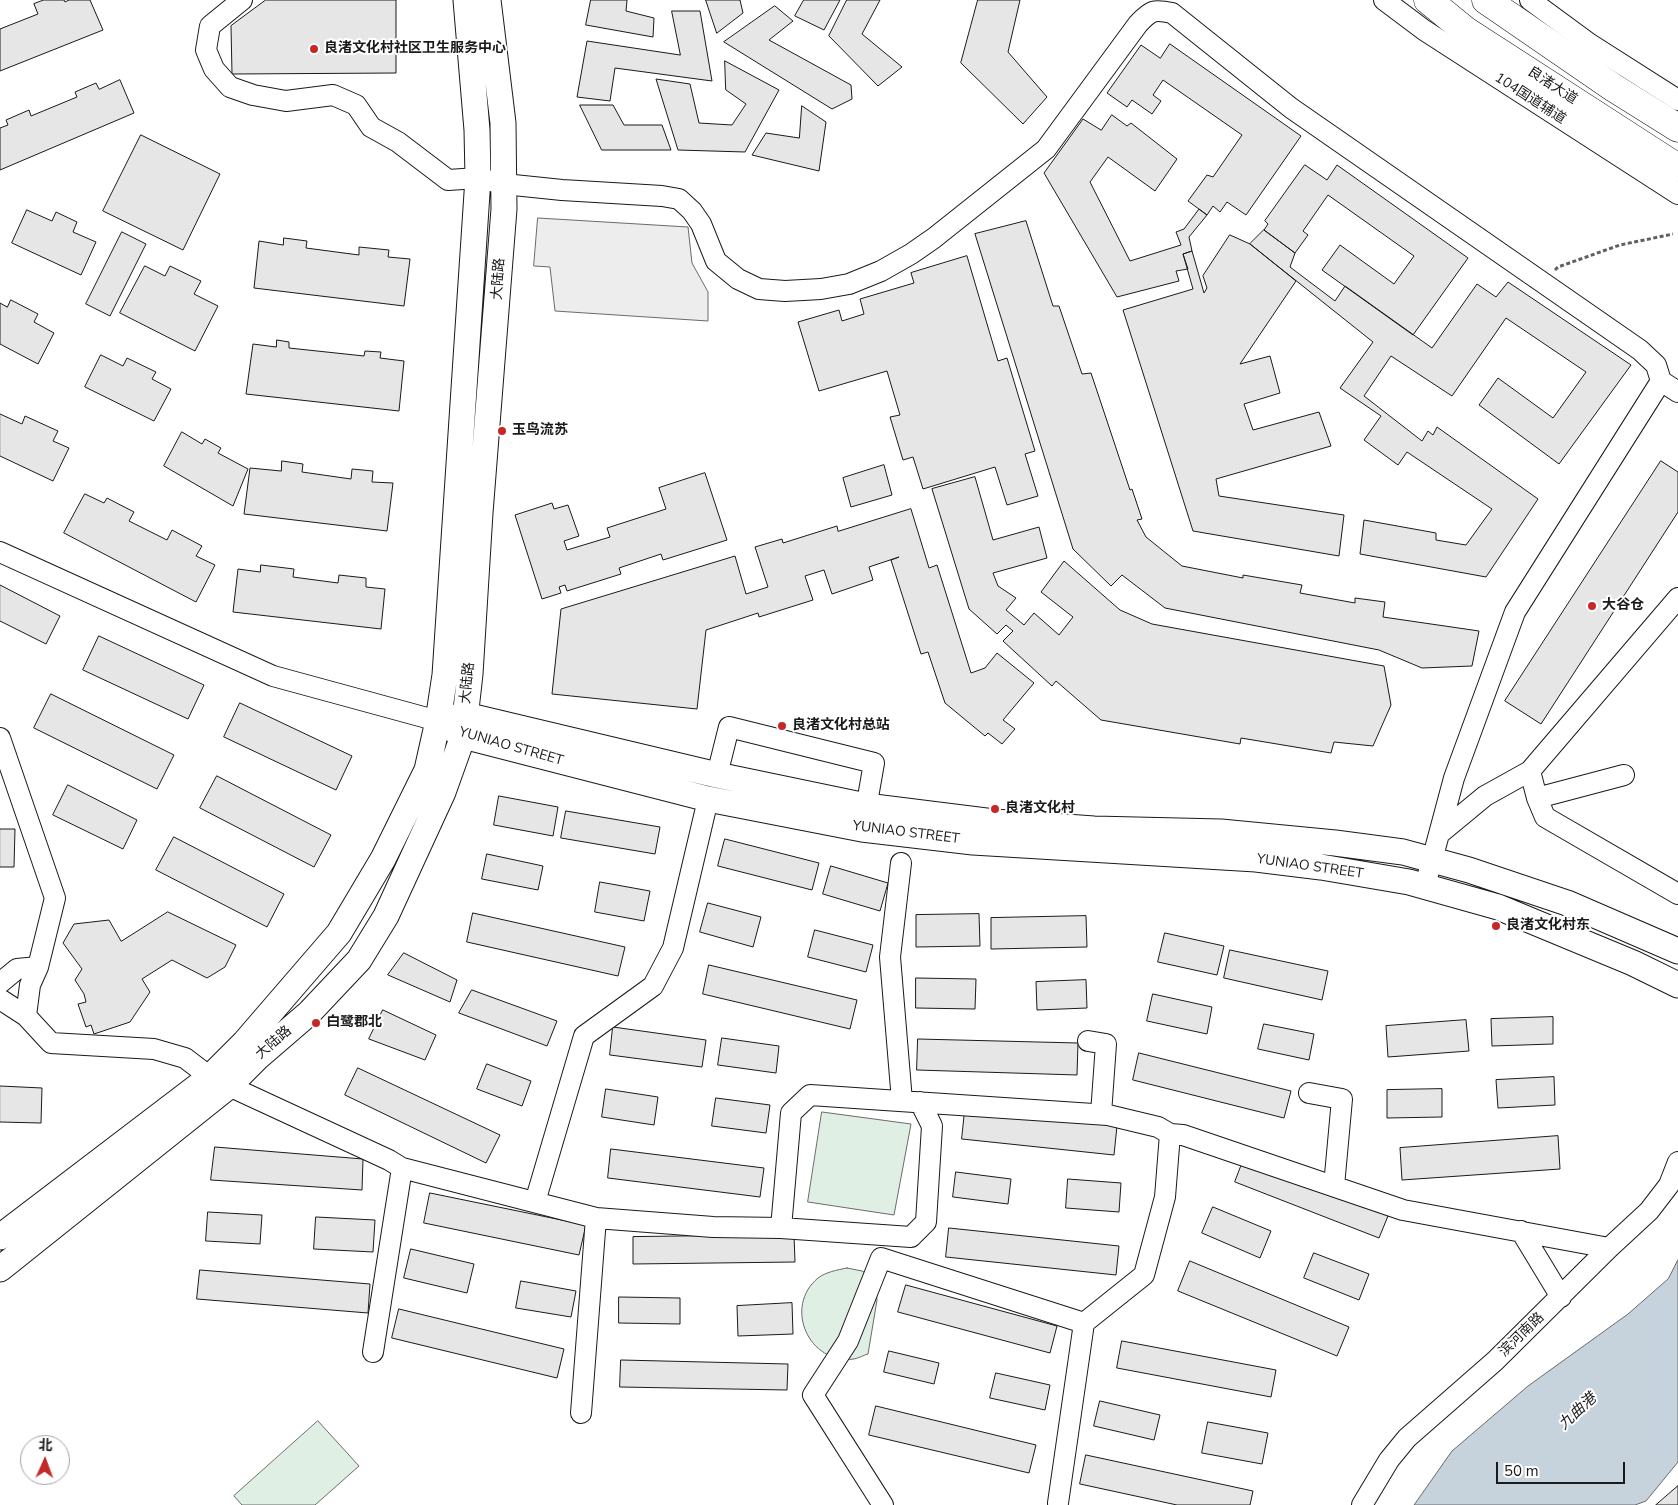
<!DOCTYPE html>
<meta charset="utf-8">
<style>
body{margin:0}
#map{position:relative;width:1678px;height:1505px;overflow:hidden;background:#fff;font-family:"Nunito Sans","Noto Sans SC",sans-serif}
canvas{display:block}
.north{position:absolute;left:20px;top:1435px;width:50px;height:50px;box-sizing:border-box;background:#fff;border:1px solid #a3a3a3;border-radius:50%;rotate:2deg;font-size:14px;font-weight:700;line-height:20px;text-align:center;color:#1a1a1a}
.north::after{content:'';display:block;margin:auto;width:18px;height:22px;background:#c62828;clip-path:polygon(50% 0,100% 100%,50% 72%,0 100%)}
.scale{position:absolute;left:1496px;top:1462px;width:129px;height:22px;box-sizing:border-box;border:2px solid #1a1a1a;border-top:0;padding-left:6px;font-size:15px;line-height:18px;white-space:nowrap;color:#1a1a1a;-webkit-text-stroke:4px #fff;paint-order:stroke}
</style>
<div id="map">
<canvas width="1678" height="1505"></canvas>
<div class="north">北</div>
<div class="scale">50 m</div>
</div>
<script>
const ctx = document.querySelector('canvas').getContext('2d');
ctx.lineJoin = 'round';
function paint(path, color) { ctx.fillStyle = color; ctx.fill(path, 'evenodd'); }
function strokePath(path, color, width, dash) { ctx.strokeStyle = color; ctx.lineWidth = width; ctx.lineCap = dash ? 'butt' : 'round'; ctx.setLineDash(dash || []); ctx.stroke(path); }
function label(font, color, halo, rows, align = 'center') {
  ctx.font = font + ' "Nunito Sans","Noto Sans SC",sans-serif'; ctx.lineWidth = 4; ctx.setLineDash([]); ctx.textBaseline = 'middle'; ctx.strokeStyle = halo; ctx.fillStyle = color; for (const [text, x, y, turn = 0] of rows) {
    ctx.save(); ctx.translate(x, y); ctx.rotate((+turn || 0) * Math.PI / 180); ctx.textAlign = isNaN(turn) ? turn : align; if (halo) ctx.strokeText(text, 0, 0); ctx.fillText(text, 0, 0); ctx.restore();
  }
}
const green = new Path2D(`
 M822,1112L911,1124L894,1215L808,1202Z
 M847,1268L862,1271L875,1278L877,1300L868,1354C864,1355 859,1358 854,1359C809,1365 783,1307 818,1278C826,1272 837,1270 847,1268Z
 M318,1421L359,1466L315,1505H242L234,1496Z`);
const parking = new Path2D(`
 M538,218L688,227L692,263L708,292V321L555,311L550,267L534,266Z`);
const water = new Path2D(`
 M1678,1260V1462L1646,1501L1635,1505H1414L1452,1451L1528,1386L1628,1314L1668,1279Z`);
const building = new Path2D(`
 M44,0H64L65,2L69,0H90L103,30L0,71V29L38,14L34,4Z
 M266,0H396V73L232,74L231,26Z
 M591,0H627L626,11L654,18L653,37L586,25Z
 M706,0H740L743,13L717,33Z
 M804,0H840L824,30L795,16Z
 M847,0H880L862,34L902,67L878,86L829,36Z
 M978,0H1020L1008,52L1047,97L1023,124L961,63Z
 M775,6L793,21L769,40L851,85L852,99L832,109L724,42Z
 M672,11H700L712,81L615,68L610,101L577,97L587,41L680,55Z
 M1170,44L1301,136L1246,215L1227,202L1220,212L1213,206L1207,215L1188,201L1207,175L1213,177L1242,135L1163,80L1153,95L1161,101L1152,114L1132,100L1127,107L1107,93L1141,45L1160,58Z
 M725,61L779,90L745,152L678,150L656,79L690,84L699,123L732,125L746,104L726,90Z
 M120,80L134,113L0,170V128L8,125L6,120L29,110L31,116L77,97L75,92L96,83L99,89Z
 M580,105H613L624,125H662L671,150H602Z
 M802,106L826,122L819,171L752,155L766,133L799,138Z
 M1112,115L1127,126L1131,123L1177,159L1155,191L1108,157L1090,182L1130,261L1181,245L1176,232L1184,229L1199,209L1207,215L1189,237L1192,251L1183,254L1188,269L1176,271L1179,281L1117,297L1044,173L1083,119L1101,130Z
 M141,135L220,174L183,250L103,211Z
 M1305,165L1327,180L1337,165L1468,258L1413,335L1322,270L1340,245L1394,284L1414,256L1328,195L1303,231L1308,235L1295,253L1264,230L1268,224L1265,221Z
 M27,210L52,221L56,212L77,222L73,232L96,242L81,275L12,243Z
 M1026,221L1053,306H1059L1082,374L1091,373L1130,490L1132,489L1142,519L1137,520L1146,537L1182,566L1243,578V575L1302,585L1300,593L1355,603V598L1385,602L1383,617L1479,631L1472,666L1422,668L1379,650L1165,608L1122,575L1111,586L1073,549L975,234Z
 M1264,230L1295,253L1290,267L1335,301L1345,286L1432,348L1477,284L1496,297L1508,282L1631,365L1559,464L1479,405L1498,378L1553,418L1586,372L1506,318L1452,396L1391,356L1364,396L1422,441L1428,431L1433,435L1437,427L1538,499L1486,577L1360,554L1364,520L1436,533V540L1466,545L1492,509L1407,452L1398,465L1364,440L1381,416L1340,388L1373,342L1250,244Z
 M122,232L146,244L110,316L86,304Z
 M1230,235L1250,244L1296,281L1240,364L1270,356L1280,393L1244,404L1253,430L1319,412L1331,446L1216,479L1219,496L1344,515L1339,556L1193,531L1123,310L1193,289L1183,254L1192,251L1204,293L1207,288L1203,276Z
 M284,238L307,241L306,248L359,255V247L389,250L388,257L410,259L404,306L254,288L259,241L283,245Z
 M967,256L998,361L1007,358L1035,451L1025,454L1038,496L1007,505L995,467L923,489L913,457L903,460L890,417L900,415L887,371L819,391L798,322L839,310L842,321L864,314L860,299L914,283L911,273Z
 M145,266L165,276L170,266L201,281L194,294L218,306L195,351L120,313Z
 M11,300L38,314L34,322L54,333L38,364L0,344V303L7,307Z
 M277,340L289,342V348L364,356L365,351L381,352L380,358L404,361L399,411L246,394L253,344L276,347Z
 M101,355L123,366L127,358L156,372L152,379L171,389L154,421L85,387Z
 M0,414L22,424L25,416L58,431L53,441L69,448L53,481L0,456Z
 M182,432L202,444L205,439L221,448L218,453L248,469L233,506L164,466Z
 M282,461L303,464L302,472L351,479L352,469L373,471L372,482L393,483L387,531L244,514L250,468L281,471Z
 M1661,461L1678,472V512L1541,724L1505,701Z
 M884,465L892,495L851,507L843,478Z
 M705,473L727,540L663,560L661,554L619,568L621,574L567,591L565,585L559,587L561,593L542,599L515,515L552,503L554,509L568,505L579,536L564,541L567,550L610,537L607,528L666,509L659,488Z
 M975,477L993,540L1039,527L1047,558L993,573L998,586L1016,598L1006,610L1024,625L1034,613L1059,635L1073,617L1041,592L1064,561L1120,610L1152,624L1384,666L1391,705L1373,746L1334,742L1331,753L1241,738L1240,744L1101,720L1056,681L1052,686L1003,641L1013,631L1006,625L997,634L969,609L932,489Z
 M85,494L104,503L107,498L134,512L129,521L167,540L172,530L202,546L196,556L215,565L196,602L64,533Z
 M911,509L929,568L937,565L971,673L985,668L997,653L1034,683L1003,720L1015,729L1002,744L988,733L985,736L945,703L928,652L921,654L891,560L899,557L869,567L873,580L832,594L824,570L805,576L813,600L759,617L758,613L706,630L697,709L552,694L561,609L735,556L746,594L768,587L755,547L782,539L783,543L837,526L838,531Z
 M261,565L294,569L293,577L338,583L339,575L366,578V587L385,589L381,629L233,612L238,569L260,572Z
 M0,585L60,616L46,644L0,621Z
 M99,636L204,685L188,719L83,670Z
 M51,694L174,755L157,789L34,728Z
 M240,703L352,756L336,790L224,737Z
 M217,776L331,835L314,867L200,808Z
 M68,785L137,820L123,849L53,815Z
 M499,796L558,807L553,836L494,825Z
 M566,811L660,827L655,854L561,838Z
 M0,829H15L14,867H0Z
 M174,837L284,894L267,927L156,870Z
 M725,839L819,863L812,890L718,866Z
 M487,854L543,866L538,890L482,879Z
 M831,866L888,883L880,911L823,894Z
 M600,882L650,891L644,921L595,912Z
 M708,903L761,917L753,947L700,932Z
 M168,912L236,945L225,967L207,978L172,960L142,979L150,992L130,1022L94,1034L91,1025L86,1027L78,1004L86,1002L84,994L75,980L82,969L63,943L74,924L109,920L121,941Z
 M473,913L625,947L618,976L467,942Z
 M979,914L980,946L916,947V915Z
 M1086,916L1087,947L991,949V918Z
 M815,930L873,945L866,972L808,957Z
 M1165,933L1224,946L1217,975L1158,962Z
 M1230,950L1328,971L1322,1000L1224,978Z
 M404,953L457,980L450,1002L388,975Z
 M709,965L857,1000L850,1029L703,994Z
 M916,978L976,979L975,1009L916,1008Z
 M1086,980L1087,1008L1037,1010L1036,982Z
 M472,990L557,1021L547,1046L459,1013Z
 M1153,994L1212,1007L1207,1034L1147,1021Z
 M383,1010L436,1035L425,1060L369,1039Z
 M1553,1017V1044L1492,1046L1491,1019Z
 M1466,1020L1469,1051L1388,1057L1386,1026Z
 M1264,1024L1314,1034L1309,1060L1258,1049Z
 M613,1027L706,1040L702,1067L610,1055Z
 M722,1038L779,1046L776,1073L718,1065Z
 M918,1039L1078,1043L1077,1075L917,1070Z
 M1139,1053L1291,1091L1284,1118L1133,1080Z
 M487,1064L531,1081L522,1106L477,1089Z
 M358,1068L500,1135L486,1163L345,1095Z
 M1554,1077L1555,1105L1498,1108L1496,1080Z
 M0,1086L42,1088L41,1123L0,1122Z
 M606,1089L658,1097L654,1125L602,1117Z
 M1442,1089V1117L1387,1118V1090Z
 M716,1098L770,1105L766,1133L712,1126Z
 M965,1110L1117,1126L1114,1155L962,1139Z
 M1558,1136L1560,1169L1402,1180L1400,1148Z
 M215,1147L363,1159L362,1190L211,1180Z
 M611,1149L764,1168L760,1197L608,1178Z
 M1245,1156L1390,1211L1379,1238L1235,1182Z
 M956,1172L1011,1179L1008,1204L953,1197Z
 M1068,1179L1121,1183L1119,1212L1066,1208Z
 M430,1193L586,1225L579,1255L424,1223Z
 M1213,1207L1271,1231L1260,1258L1202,1233Z
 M208,1212L262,1215L260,1244L206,1241Z
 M316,1217L375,1220L373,1252L314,1249Z
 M949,1228L1119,1246L1116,1275L946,1257Z
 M794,1235L795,1262L633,1264V1237Z
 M411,1249L474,1264L467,1293L404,1278Z
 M1314,1253L1369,1274L1359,1300L1304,1278Z
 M1190,1261L1349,1327L1337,1356L1178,1291Z
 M200,1270L370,1284L368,1313L197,1299Z
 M521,1281L576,1291L571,1317L516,1308Z
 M906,1285L1057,1326L1050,1353L898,1312Z
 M619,1297L680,1298V1324L619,1323Z
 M792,1303L793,1334L738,1336L737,1306Z
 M399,1309L564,1349L557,1378L392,1338Z
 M1122,1341L1276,1370L1271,1397L1117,1368Z
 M889,1351L939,1363L934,1384L884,1372Z
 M621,1360L788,1364L787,1390L620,1387Z
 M996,1373L1050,1385L1045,1410L990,1398Z
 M1100,1401L1160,1415L1154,1440L1094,1426Z
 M876,1406L1036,1445L1029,1473L869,1435Z
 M1208,1422L1268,1433L1262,1464L1202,1453Z
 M1086,1455L1253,1491L1250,1505H1177L1080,1484Z
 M1678,1486V1505H1656Z`);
const path = new Path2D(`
 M1555,270L1558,267L1620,245L1673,234`);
const minor = new Path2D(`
 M242,0L210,26L206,50L214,69L230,87L253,95L286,101L333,95L356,105L371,127L398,142L448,180L478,178L504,184L562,190L662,196L679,199L692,211L701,224L716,261L738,279L759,289L785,291L821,289L849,284L881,271L911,254L934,238L1046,149L1138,24C1151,10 1154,9 1172,13L1291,108L1640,350L1656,365L1661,381L1678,392
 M1384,0L1424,30L1678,194
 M1530,0L1590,44L1678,100
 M0,552L273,676L438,721
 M0,738L55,898L38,967L30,985L26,1016
 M1530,771L1537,798L1545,817L1678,894
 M717,775L729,727L874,763L864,820
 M1537,798L1624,775
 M1439,834L1454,778L1515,612L1661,381
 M901,863L890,957L902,1101
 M1425,886L1439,834L1485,796L1530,771L1678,598
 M0,983L17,969L38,967
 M0,999L26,1016L51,1043L154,1049L185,1058L210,1077L229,1086L389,1160L402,1168L596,1218L713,1227L781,1228L791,1113L810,1095L1108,1115L1158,1127L1170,1134L1183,1135L1403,1210L1609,1248
 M1088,1041L1106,1044L1101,1114
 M1309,1093L1342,1099L1334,1186
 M535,1202L584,1036L653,986L673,948L705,812
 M781,1228L911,1237L926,1222L932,1126L920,1102
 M1521,1231L1561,1297
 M373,1352L402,1168
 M581,1413L596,1218
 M1058,1503L1084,1323L1144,1275L1165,1197L1170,1134
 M883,1505L813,1395L848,1341L881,1258L1084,1323
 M1362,1505L1389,1460L1407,1438L1495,1361L1609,1248L1649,1211L1669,1185L1678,1162`);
const major = new Path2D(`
 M448,719L465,715L717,775L866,806L994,822L1094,829L1221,832L1335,843L1403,852L1469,870L1567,903L1678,951
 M449,727L463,736L708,799L862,829L973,842L1256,859L1321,867L1409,882L1498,907L1633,963L1678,985
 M0,1237L210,1077L245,1042L339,933L383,859L427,770L438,721L445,675L478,178L477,130L466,0
 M0,1269L229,1086L258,1057L309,1013L359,960L386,916L443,792L463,736L470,674L480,513L504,209L503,123L488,0`);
const highway = new Path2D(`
 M1428,0L1466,31L1678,168
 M1486,0L1614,88L1678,128`);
const markers = [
 [314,49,5,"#c62828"],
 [502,431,5,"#c62828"],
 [1592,606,5,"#c62828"],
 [782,726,5,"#c62828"],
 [995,809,5,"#c62828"],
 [1496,926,5,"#c62828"],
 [316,1023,5,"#c62828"]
];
const poiNames = [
 ["良渚文化村社区卫生服务中心",324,49],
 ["玉鸟流苏",512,431],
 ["大谷仓",1602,606],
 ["良渚文化村总站",792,726],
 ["良渚文化村",1005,809],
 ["良渚文化村东",1506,926],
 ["白鹭郡北",326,1023]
];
const streetNames = [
 ["良渚大道",1552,86,33],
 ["104国道辅道",1530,99,33],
 ["大陆路",499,279,-86],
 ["大陆路",468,683,-84],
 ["YUNIAO STREET",511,747,16],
 ["YUNIAO STREET",906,833,7],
 ["YUNIAO STREET",1310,867,8],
 ["大陆路",274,1043,-41],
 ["滨河南路",1522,1335,-44]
];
const waterNames = [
 ["九曲港",1578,1412,-43]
];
paint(green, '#e0efe3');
strokePath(green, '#6a6a6a', 1);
paint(parking, '#ededed');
strokePath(parking, '#6a6a6a', 1);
paint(water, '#c6d2dc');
strokePath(water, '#6a6a6a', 1);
paint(building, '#e6e6e6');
strokePath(building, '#1a1a1a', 1);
strokePath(minor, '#1a1a1a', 22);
strokePath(major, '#1a1a1a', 27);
strokePath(highway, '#1a1a1a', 29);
strokePath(path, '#5f5f5f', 3, [4, 2.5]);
strokePath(minor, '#fff', 20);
strokePath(major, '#fff', 25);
strokePath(highway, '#fff', 28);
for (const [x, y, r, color] of markers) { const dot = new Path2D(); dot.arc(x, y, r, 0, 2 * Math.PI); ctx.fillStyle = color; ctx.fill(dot); strokePath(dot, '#fff', 2); }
label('bold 14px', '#1a1a1a', '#fff', poiNames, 'left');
label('14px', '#1a1a1a', '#fff', streetNames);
label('italic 15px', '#1a1a1a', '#fff', waterNames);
</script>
